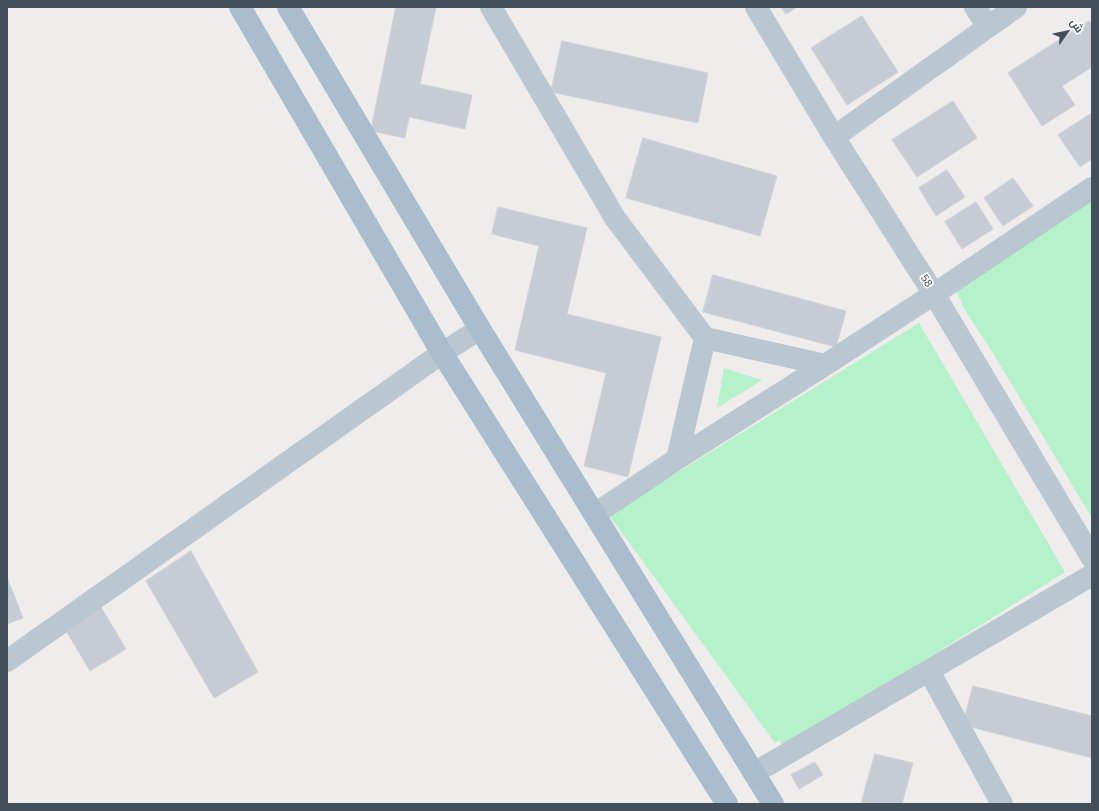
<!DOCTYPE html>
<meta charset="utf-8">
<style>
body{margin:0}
#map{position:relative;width:1099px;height:811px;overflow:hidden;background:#efecec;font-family:Arial,Cairo,sans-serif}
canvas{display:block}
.frame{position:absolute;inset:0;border:8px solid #43505b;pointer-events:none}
.north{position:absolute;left:1047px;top:12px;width:40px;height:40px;-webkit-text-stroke:3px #fff;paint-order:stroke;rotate:57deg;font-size:11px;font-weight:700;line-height:16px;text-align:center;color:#43505b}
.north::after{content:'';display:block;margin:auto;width:14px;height:18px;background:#43505b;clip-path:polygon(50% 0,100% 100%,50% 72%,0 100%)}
</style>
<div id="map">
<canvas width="1099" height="811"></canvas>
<div class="frame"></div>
<div class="north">ش</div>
</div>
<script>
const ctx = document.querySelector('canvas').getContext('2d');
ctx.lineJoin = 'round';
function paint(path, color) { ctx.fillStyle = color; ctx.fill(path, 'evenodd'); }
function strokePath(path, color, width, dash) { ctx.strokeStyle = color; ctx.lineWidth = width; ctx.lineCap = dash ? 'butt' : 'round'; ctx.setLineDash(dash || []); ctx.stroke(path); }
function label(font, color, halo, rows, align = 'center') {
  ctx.font = font + ' Arial,sans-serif'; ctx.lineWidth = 3.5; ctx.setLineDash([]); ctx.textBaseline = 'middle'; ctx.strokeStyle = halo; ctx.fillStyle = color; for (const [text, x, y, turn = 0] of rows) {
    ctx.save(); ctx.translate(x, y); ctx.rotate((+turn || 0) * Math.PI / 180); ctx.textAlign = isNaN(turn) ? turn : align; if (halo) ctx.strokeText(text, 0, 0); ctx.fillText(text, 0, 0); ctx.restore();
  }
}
const green = new Path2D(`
 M1092,200V518L993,353L961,304L962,303L954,288Z
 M919,323L1065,572L784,749L779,740L775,743L609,515Z
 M724,368L762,380L717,408Z`);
const building = new Path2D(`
 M396,7H436L420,84L472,95L465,129L409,117L405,138L371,131Z
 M781,7H797L786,14Z
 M862,16L898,72L847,105L811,48Z
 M1089,21L1092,25V67L1062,86L1075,105L1042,126L1008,73Z
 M562,41L708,73L698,123L551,92Z
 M953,101L977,138L917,177L892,140Z
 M1092,113V159L1080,167L1058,135Z
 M643,138L777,176L760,236L626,198Z
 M947,170L965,197L936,216L919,188Z
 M1013,178L1033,206L1003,226L984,198Z
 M976,202L993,229L962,249L945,222Z
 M498,207L587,228L567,314L661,337L628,477L584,466L606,373L515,350L539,246L492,234Z
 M713,275L846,311L836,347L703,312Z
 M191,551L258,672L214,698L146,581Z
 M7,577L23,618L7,624Z
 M101,607L126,649L90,671L65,629Z
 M973,686L1092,716V758L963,725Z
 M875,754L913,763L902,804H861Z
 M815,762L823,775L799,789L791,775Z`);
const minor = new Path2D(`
 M491,7L615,218L705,338L825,365L934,294L1092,188
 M756,7L834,137L934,294L1092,558
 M975,7L988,27
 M834,137L1016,7
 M677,459L825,365
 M595,514L677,459L705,338
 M7,661L442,353L480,329
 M929,671L1002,804
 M754,773L1092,575`);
const major = new Path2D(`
 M240,7L442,353L727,804
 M288,7L480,329L773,804`);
const streetNames = [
 ["58",926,281,57]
];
paint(green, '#b5f1ca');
paint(building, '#c7cbd3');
strokePath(building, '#cfd2d8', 1);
strokePath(minor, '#bbc7d0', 22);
strokePath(major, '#a9bdce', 22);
label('11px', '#43505b', '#fff', streetNames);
</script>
